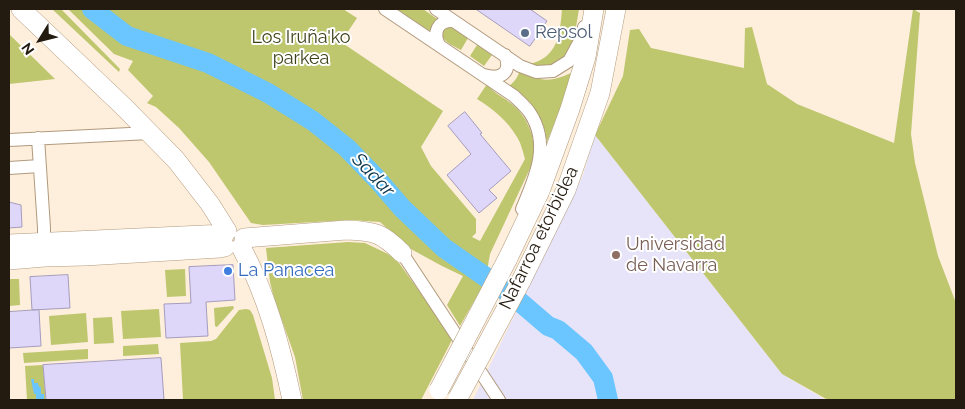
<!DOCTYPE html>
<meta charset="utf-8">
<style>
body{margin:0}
#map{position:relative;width:965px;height:409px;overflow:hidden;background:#feeedc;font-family:Raleway,sans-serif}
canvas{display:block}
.frame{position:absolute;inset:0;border:10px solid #241b10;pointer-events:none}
.north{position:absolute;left:15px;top:15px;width:50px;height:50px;-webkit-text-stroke:4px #fff;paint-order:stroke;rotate:234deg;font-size:14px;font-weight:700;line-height:20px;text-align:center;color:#241b10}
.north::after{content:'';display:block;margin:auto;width:18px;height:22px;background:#241b10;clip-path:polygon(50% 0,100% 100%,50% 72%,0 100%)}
</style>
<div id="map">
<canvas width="965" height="409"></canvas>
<div class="frame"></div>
<div class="north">N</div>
</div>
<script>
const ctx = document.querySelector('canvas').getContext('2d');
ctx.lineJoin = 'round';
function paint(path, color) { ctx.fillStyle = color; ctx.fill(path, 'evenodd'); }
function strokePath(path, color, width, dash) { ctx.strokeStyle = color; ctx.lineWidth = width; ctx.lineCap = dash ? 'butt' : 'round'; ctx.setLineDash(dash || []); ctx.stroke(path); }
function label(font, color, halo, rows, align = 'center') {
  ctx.font = font + ' Raleway,sans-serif'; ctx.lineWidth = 4; ctx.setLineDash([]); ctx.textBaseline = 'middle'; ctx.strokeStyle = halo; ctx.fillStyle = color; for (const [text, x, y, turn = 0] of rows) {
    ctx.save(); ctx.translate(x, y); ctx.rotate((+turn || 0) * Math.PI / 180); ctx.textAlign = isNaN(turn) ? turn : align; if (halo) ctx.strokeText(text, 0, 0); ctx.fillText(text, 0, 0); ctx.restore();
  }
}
const education = new Path2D(`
 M595,135L782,374L826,400H473L583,175Z`);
const green = new Path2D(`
 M52,9H61L120,69L119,72Z
 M68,9H343L357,18L341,42L443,111L421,147L431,166L476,219V233L472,237L480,241L525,159C523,152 521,143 517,137C507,120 493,109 477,99L487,84C493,93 502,96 509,102C524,112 534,132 534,150C534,154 533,158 533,162L490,254L485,282L460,326L447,305L463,276L442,266L409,248L380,222L350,220L263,225L251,223L209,162L179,128L156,107L147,103L153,96L128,70L133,61L114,54Z
 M397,9H423L437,19L429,31Z
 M562,9H579L574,39L570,49L561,62L541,68L529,64C558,58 560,34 562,9Z
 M913,9L920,13L911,134L915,163L938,256L956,303V400H828L782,374L595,135L623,76L630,30L639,29L651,48L744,68L745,28L752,27L767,84L797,104L894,143Z
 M446,27H451L468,38L461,50C452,45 440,41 442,30Z
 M9,34L55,79L9,84Z
 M477,45L492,55L484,66L470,56Z
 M520,69C539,82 549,83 571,73L562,104L547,142C542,110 532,107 507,88C514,82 518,78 520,69Z
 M348,242L365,243L388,254L399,263L453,338L421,400H303L295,357L274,298L270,282L266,248Z
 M185,269L186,296L167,297L165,270Z
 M9,279H19L20,305L9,306Z
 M233,306L234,308L217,327L215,326L214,308Z
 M159,309L161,337L123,339L121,311Z
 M246,309L250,310L253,315L272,378L275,400H183L180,343L211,341L216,339L239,310Z
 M86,313L88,342L51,345L49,316Z
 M112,317L114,343L94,344L93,318Z
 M158,344L159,354L123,356V346Z
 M88,349V359L24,363L23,353Z
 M43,365L46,400H27L25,366Z`);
const water = new Path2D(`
 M31,379H34V383H38L39,387H41V394H44V400L36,399V394H34Z`);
const river = new Path2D(`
 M92,9L127,36L208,63L268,93L313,121L347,148L377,179L402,208L444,248L513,296L548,326L558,330L584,352L603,378L608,400`);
const building = new Path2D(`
 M476,9H530L547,21L530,46Z
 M465,112L482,133L480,134L511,171L489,190L497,198L479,213L447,175L471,154L448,126Z
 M9,202L21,205L22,227L9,228Z
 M233,265L235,300L206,302L208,336L166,338L164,304L191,303L189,267Z
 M68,275L70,308L32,310L30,277Z
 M39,310L41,346L9,348V312Z
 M161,358L164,400H46L43,365Z`);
const street = new Path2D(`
 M385,9L514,96C520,102 526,107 530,113C551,145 535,178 522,209
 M436,9L520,66L536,72L553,71L569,61L582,37L584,27
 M439,45C433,33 437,20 453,21
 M484,75C501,80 512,73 505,55
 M38,138L44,228V243
 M9,140L150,133
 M9,168L40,166
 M402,253L499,400`);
const secondary = new Path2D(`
 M21,9L125,108L176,160L210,204L227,231
 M244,238L346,230C375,231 382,233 402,253
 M9,244L225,234
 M241,247C267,295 281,348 292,400
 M508,258L540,191L570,109L586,57L594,9
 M9,260L45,257L85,256L220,248L225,247
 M521,281L566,190L600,93L616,9`);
const secondaryBridge = new Path2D(`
 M439,390L508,258
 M458,398L521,281`);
const markers = [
 [525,33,5,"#5c6f8a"],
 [616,255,5,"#8d6e63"],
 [228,271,5,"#3f7fe0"]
];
const serviceNames = [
 ["Repsol",535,33]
];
const parkNames = [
 ["Los Iruña'ko",301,38],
 ["parkea",301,59]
];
const streetNames = [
 ["Nafarroa etorbidea",539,238,-64]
];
const educationNames = [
 ["Universidad",626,245],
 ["de Navarra",626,266]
];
const shopNames = [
 ["La Panacea",238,271]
];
const waterNames = [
 ["Sadar",373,175,46]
];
paint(education, '#e7e4fa');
paint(green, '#bec66e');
paint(water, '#6bc6ff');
strokePath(river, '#6bc6ff', 20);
paint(building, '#dfd7fa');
strokePath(building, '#a49cbd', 1);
strokePath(street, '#b19a7d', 14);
strokePath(secondary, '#b19a7d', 20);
strokePath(street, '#fff', 12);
strokePath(secondary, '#fff', 19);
strokePath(secondaryBridge, '#b19a7d', 20, []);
strokePath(secondaryBridge, '#fff', 19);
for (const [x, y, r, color] of markers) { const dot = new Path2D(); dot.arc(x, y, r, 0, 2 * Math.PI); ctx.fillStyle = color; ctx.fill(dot); strokePath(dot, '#fff', 2); }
label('18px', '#4e5e75', '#fff', serviceNames, 'left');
label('18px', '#3d4119', '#fff', parkNames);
label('18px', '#241b10', '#fff', streetNames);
label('18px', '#785e54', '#fff', educationNames, 'left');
label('18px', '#366cbe', '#fff', shopNames, 'left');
label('italic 19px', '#093349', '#fff', waterNames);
</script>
